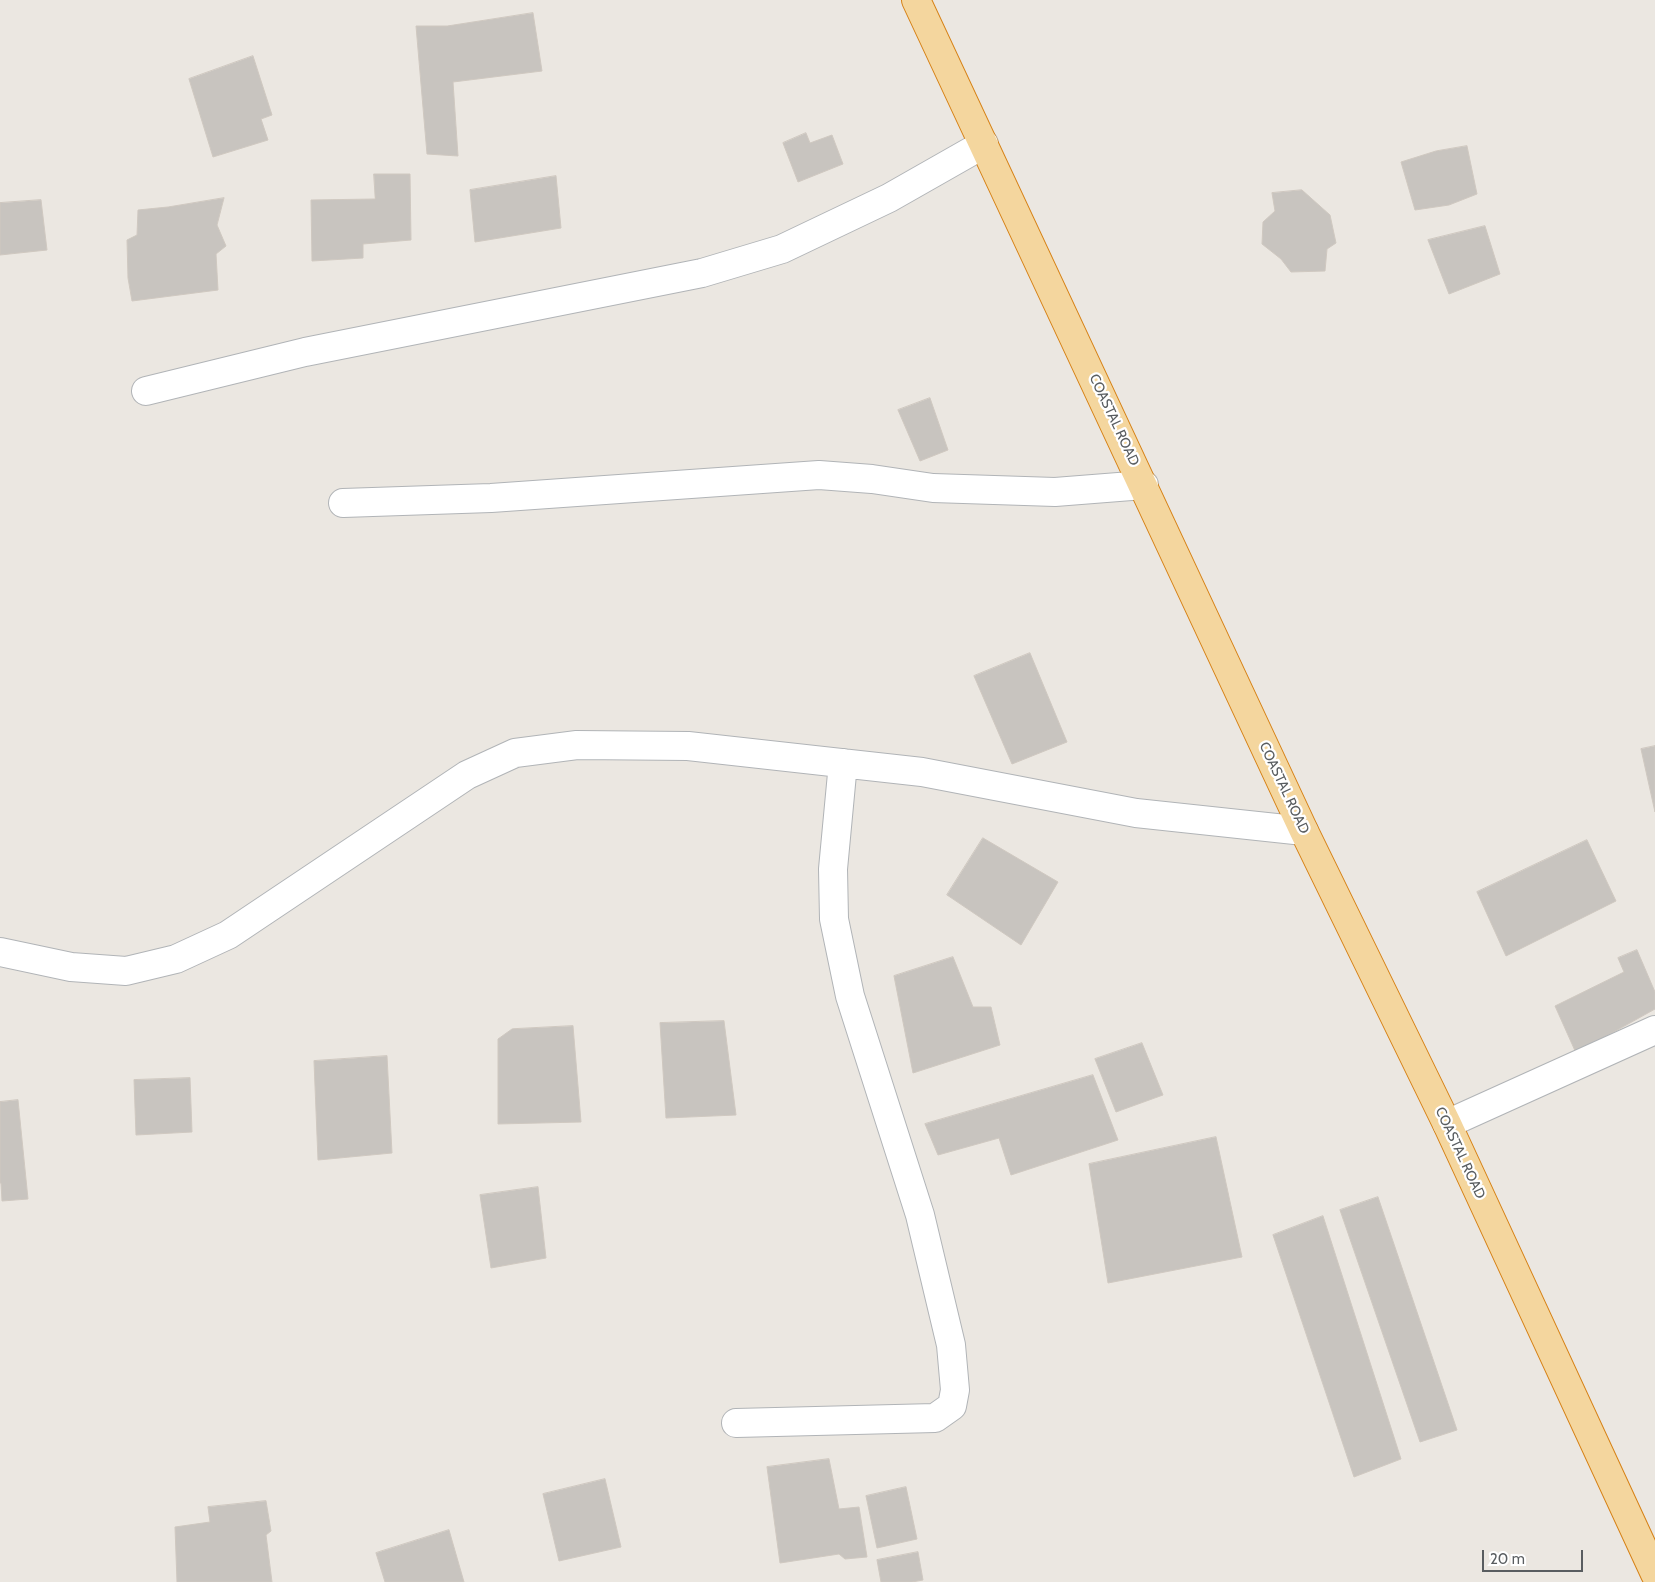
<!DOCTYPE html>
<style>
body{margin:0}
#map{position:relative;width:1655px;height:1582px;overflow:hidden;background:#ebe7e1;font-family:Cabin,sans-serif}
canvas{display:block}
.scale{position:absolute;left:1482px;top:1550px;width:101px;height:22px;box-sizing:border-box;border:2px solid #595d60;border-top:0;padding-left:6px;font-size:15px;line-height:18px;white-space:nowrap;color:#595d60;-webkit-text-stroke:4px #fff;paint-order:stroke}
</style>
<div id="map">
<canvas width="1655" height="1582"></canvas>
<div class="scale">20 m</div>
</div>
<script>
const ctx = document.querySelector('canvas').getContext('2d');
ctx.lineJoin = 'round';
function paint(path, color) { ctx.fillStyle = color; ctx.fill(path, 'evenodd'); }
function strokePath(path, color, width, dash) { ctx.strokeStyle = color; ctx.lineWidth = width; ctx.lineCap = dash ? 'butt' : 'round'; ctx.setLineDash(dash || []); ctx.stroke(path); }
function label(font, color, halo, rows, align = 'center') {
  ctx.font = font + ' Cabin,sans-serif'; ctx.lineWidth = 4.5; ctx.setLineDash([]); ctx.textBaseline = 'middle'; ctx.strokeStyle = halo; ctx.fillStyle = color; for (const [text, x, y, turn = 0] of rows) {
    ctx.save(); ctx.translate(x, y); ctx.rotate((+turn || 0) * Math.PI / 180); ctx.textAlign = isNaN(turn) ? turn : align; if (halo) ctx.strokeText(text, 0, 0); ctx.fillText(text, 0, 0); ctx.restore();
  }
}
const building = new Path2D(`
 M533,13L542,71L453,82L458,156L427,154L416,26H447Z
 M253,56L272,115L261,119L268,140L213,157L189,79Z
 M806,133L810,143L832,135L843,164L798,182L783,143Z
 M1467,146L1477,194L1449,205L1415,210L1401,162L1436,151Z
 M374,174H410L411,240L363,244V258L312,261L311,200L375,199Z
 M556,176L561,228L475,242L470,190Z
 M1302,190L1330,215L1336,243L1327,249L1325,271L1291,272L1281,259L1262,244L1263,222L1275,211L1272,193Z
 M224,198L217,225L226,246L216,254L218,290L132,301L128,278L127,240L137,235L138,210L168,207Z
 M41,200L47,250L0,255V203Z
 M1485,226L1500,274L1449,294L1428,240Z
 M930,398L948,450L920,461L898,410Z
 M1030,653L1067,742L1012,764L974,676Z
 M1655,746V812L1641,749Z
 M983,838L1058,882L1021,945L947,895Z
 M1587,840L1616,901L1506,956L1477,892Z
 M1637,950L1655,992V1009L1576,1053L1555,1006L1624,972L1618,958Z
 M953,957L973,1007H991L1000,1045L913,1073L894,976Z
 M724,1021L736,1115L666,1118L660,1023Z
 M573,1026L581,1122L498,1124V1039L512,1029Z
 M1142,1043L1163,1095L1116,1112L1095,1059Z
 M387,1056L392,1153L318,1160L314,1061Z
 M1093,1075L1118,1140L1011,1175L999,1138L938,1155L925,1124Z
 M190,1078L192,1132L136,1135L134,1080Z
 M18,1100L28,1199L2,1201L1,1183H0V1102Z
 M1216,1137L1242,1257L1108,1283L1089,1164Z
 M538,1187L546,1258L491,1268L480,1195Z
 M1378,1197L1457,1430L1420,1442L1340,1210Z
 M1323,1216L1401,1459L1354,1477L1273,1235Z
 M829,1459L839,1509L859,1507L867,1557L845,1559L839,1554L780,1563L767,1467Z
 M605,1479L621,1547L559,1561L543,1494Z
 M906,1487L917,1539L877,1548L866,1496Z
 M266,1501L271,1531L266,1535L272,1582H177L175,1527L210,1522L208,1507Z
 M449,1530L464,1582H385L376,1553Z
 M918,1552L923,1580L912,1582H881L877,1560Z`);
const minor = new Path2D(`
 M146,391L305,352L702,273L782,249L889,198L984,144
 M343,503L491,498L819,475L872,479L933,488L1055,492L1144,485
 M0,952L71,967L126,971L176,959L228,935L467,775L515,753L577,745L688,746L922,772L1136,813L1304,831
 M1447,1124L1655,1030
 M736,1423L935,1418L952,1406L955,1390L951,1345L920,1215L850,996L834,919L833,869L843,763`);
const trunk = new Path2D(`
 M916,0L1304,831L1447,1124L1655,1574`);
const streetNames = [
 ["COASTAL ROAD",1114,420,65],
 ["COASTAL ROAD",1284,788,65],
 ["COASTAL ROAD",1460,1153,65]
];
paint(building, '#c8c4bf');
strokePath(building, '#cfc8c0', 1);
strokePath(minor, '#b1b4b7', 30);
strokePath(trunk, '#d68115', 30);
strokePath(minor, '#fff', 28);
strokePath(trunk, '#f4d69e', 28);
label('14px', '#595d60', '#fff', streetNames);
</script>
